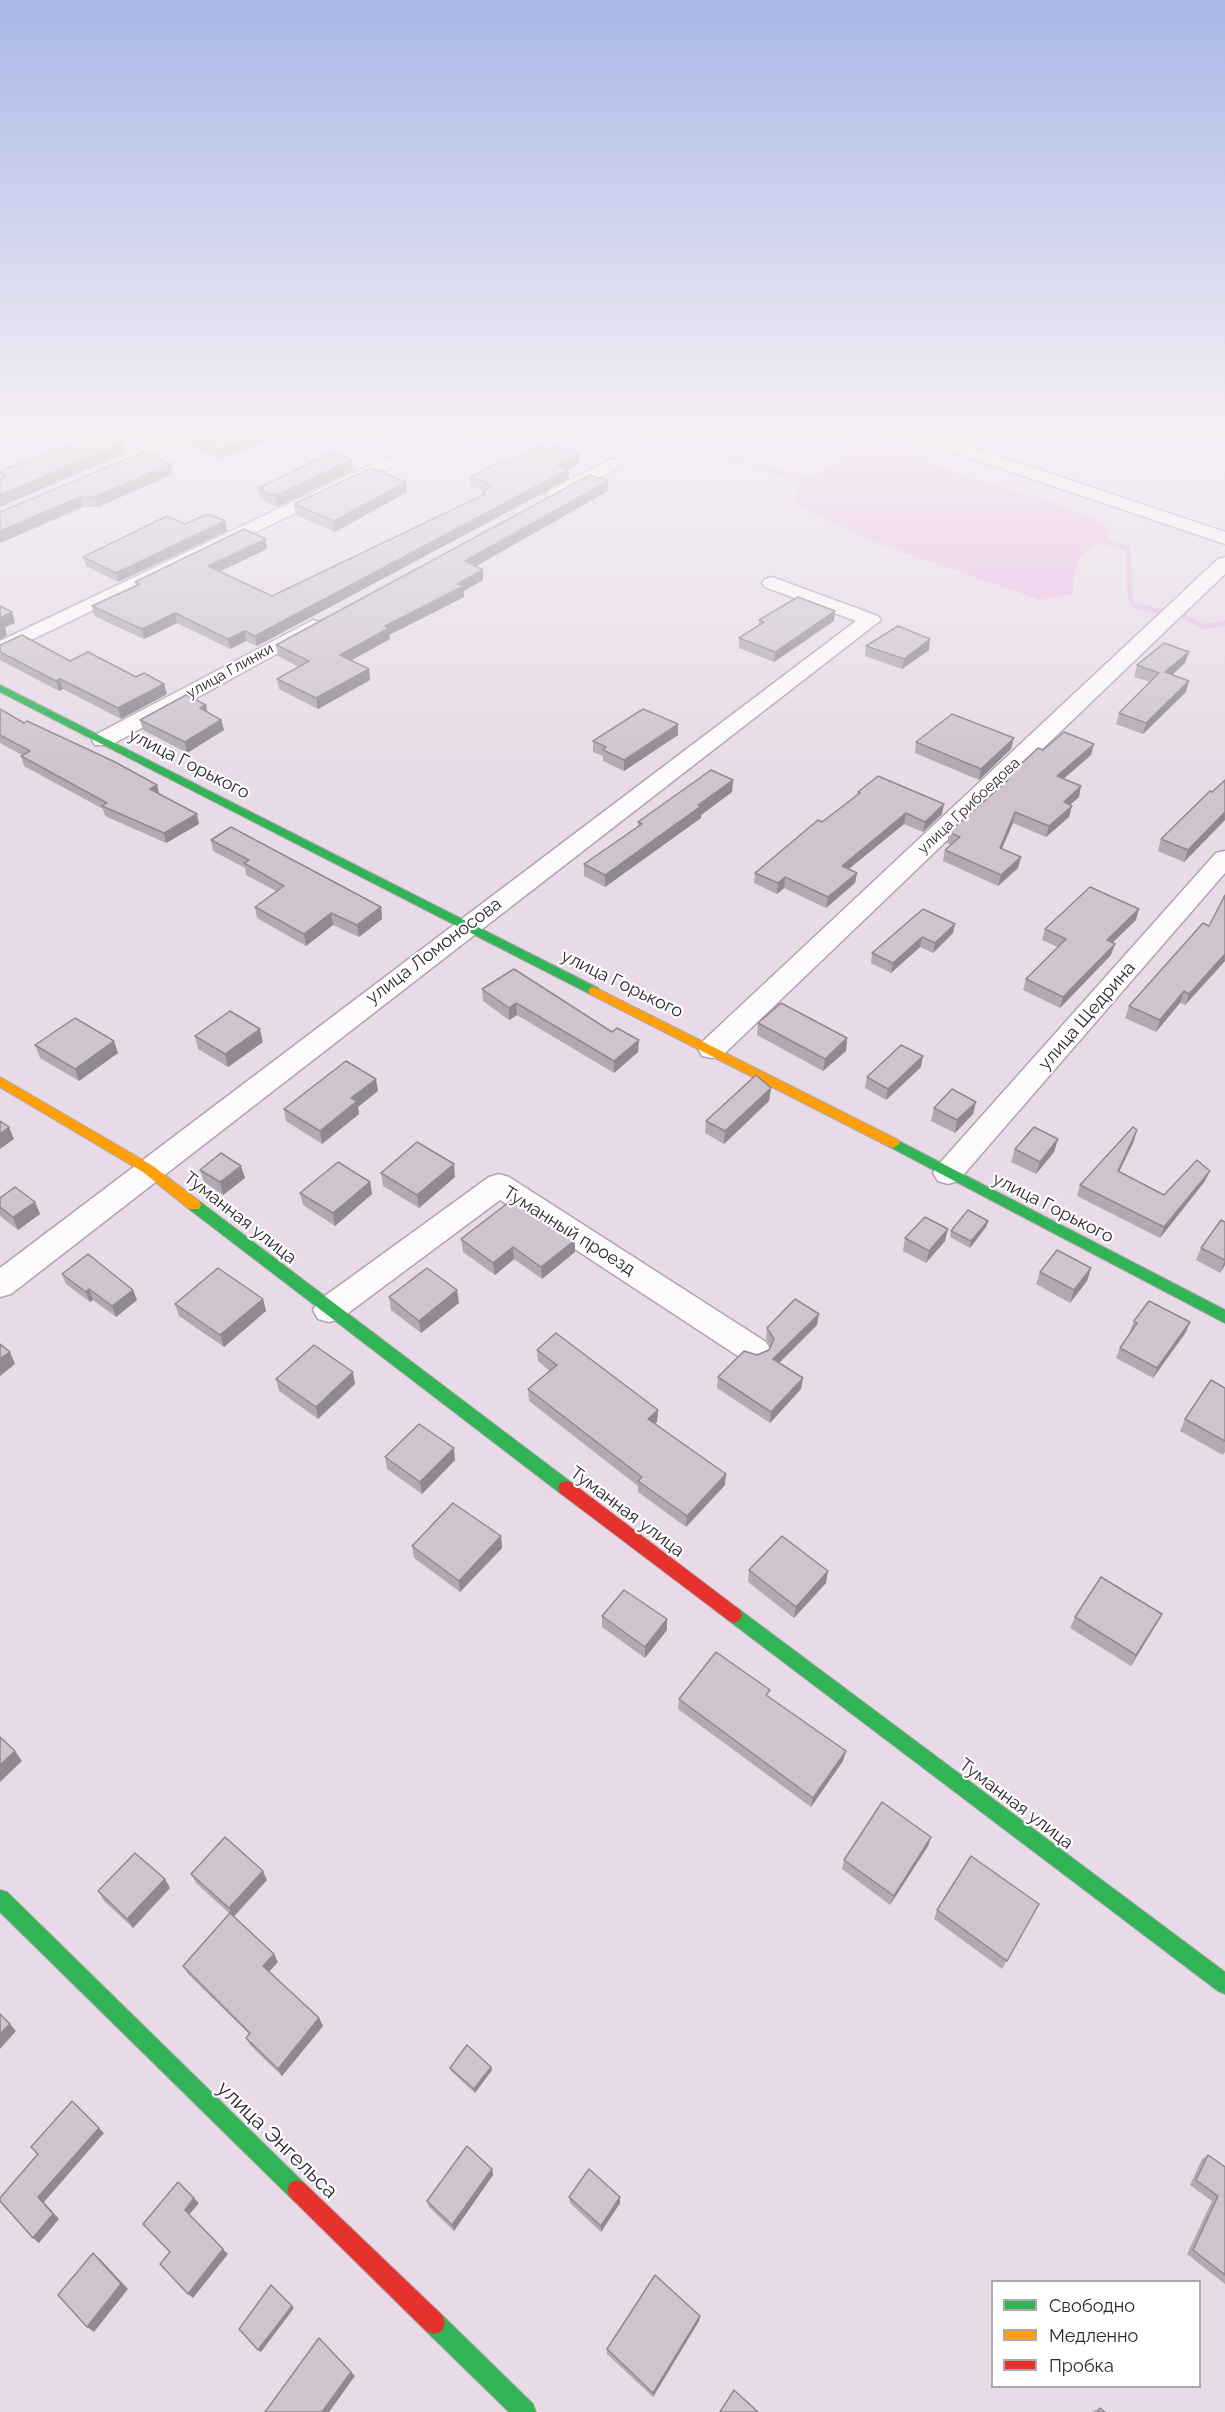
<!DOCTYPE html>
<meta charset="utf-8">
<style>
body{margin:0}
#map{position:relative;width:1225px;height:2412px;overflow:hidden;background:#e8dbe7;font-family:Raleway,sans-serif}
canvas{display:block}
.legend{position:absolute;left:991px;top:2280px;width:210px;height:108px;box-sizing:border-box;background:#fff;border:2px solid #aca9ac;margin:0;padding:8px 10px;list-style:none;font-size:18px;color:#2f272f}
.legend li{display:flex;align-items:center;gap:12px;height:30px}
.legend b{width:30px;border:2px solid #aca9ac}
</style>
<div id="map">
<canvas width="1225" height="2412"></canvas>
<ul class="legend">
<li><b style="height:8px;background:#30b455"></b>Свободно</li>
<li><b style="height:8px;background:#ff9f0a"></b>Медленно</li>
<li><b style="height:8px;background:#e5322d"></b>Пробка</li>
</ul>
</div>
<script>
const ctx = document.querySelector('canvas').getContext('2d');
ctx.lineJoin = 'round';
function paint(path, color) { ctx.fillStyle = color; ctx.fill(path, 'evenodd'); }
function strokePath(path, color, width, dash) { ctx.strokeStyle = color; ctx.lineWidth = width; ctx.lineCap = dash ? 'butt' : 'round'; ctx.setLineDash(dash || []); ctx.stroke(path); }
function label(font, color, halo, rows, align = 'center') {
  ctx.font = font + ' Raleway,sans-serif'; ctx.lineWidth = 4.5; ctx.setLineDash([]); ctx.textBaseline = 'middle'; ctx.strokeStyle = halo; ctx.fillStyle = color; for (const [text, x, y, turn = 0] of rows) {
    ctx.save(); ctx.translate(x, y); ctx.rotate((+turn || 0) * Math.PI / 180); ctx.textAlign = isNaN(turn) ? turn : align; if (halo) ctx.strokeText(text, 0, 0); ctx.fillText(text, 0, 0); ctx.restore();
  }
}
const water = new Path2D(`
 M384,432H456C433,447 408,441 384,432Z
 M856,436L877,438L955,473L1056,503L1105,524L1109,536C1080,553 1074,558 1073,593L1040,600L867,539L794,504L800,484C820,473 849,460 856,436Z`);
const stream = new Path2D(`
 M582,432L677,445L819,483
 M1093,538L1128,548L1130,596L1134,606L1159,611
 M1185,617L1204,627L1225,623`);
const street = new Path2D(`
 M180,432H202L200,436L115,473L109,474L100,469L103,465Z
 M903,432H927L1225,532V544L905,436Z
 M385,458L394,463L391,467L0,655V641Z
 M611,459L617,460L620,464L617,468L561,498H549L546,494L549,490Z
 M1225,557V574L722,1056L712,1058L702,1056L698,1049L702,1042L1218,559Z
 M772,577L878,616L881,620L11,1294L0,1297V1268L856,621L765,587L762,583L765,579Z
 M313,620L320,622L323,626L320,630L111,745H95L92,740L95,735Z
 M1225,851V873L958,1181L948,1184L938,1181L933,1173L938,1165L1216,853Z
 M499,1174L509,1177L766,1342L771,1351L766,1360L755,1364L744,1360L500,1200L340,1319L329,1322L318,1319L313,1310L318,1301L489,1177Z`);
const fast = new Path2D(`
 M0,685L598,988L600,991L598,994H590L0,692Z
 M893,1138L1225,1310V1323L888,1146L886,1143Z
 M194,1200L199,1201L572,1483L574,1488L572,1493L566,1495L560,1493L189,1209L187,1205L189,1201Z
 M734,1607L740,1610L1225,1972V1994L1218,1991L728,1620L726,1615L728,1610Z
 M0,1890L7,1892L304,2183L307,2190L304,2197L297,2200L290,2197L0,1912Z
 M434,2312L442,2315L533,2404L536,2412H509L426,2331L423,2323L426,2315Z`);
const slow = new Path2D(`
 M594,987L898,1140L900,1143L893,1148L888,1146L590,994L588,991L590,988Z
 M0,1077L153,1166L199,1201L201,1205L199,1209H189L143,1172L0,1087Z`);
const jam = new Path2D(`
 M566,1481L572,1483L740,1610L742,1615L740,1620L734,1623L728,1620L560,1493L558,1488L560,1483Z
 M297,2180L304,2183L442,2315L445,2323L442,2331L434,2334L426,2331L290,2197L287,2190L290,2183Z`);
const wall = new Path2D(`
 M276,436L220,460L189,447L188,437Z
 M123,443L125,453L0,507V479H2L0,471Z
 M579,454V464L568,469L569,479L257,646L246,641L230,649L177,623L144,639L94,616L92,606L136,586L135,582L267,549L219,572L272,596L482,496V493L484,491L471,486L470,477L508,463Z
 M353,471L277,507L260,499L258,488Z
 M173,474L98,507H83L0,543V512Z
 M608,481V491L475,566L483,580L464,591V597L389,635L390,639L351,660L369,669L370,680L318,709L279,689L277,679L299,667L278,656L276,645Z
 M406,482L407,492L335,532L296,515L294,504Z
 M225,521L227,531L118,582L86,566L83,557Z
 M759,620L834,621L774,662L739,648V638L759,625Z
 M0,645L70,661L167,694L121,719L63,689L59,691L0,660Z
 M866,646L929,650L902,669L865,656Z
 M1185,663L1172,675L1186,692L1143,734L1116,724L1119,713L1150,682L1134,677L1137,665Z
 M206,705L207,712L221,720L224,730L187,753L143,730L140,720Z
 M0,709L24,723L159,794L199,824L166,843L105,816L103,809L24,766L21,756L22,755L0,743Z
 M678,724V735L624,771L603,761V756L593,752V741Z
 M916,742L1011,749L979,780L915,753Z
 M1043,750L1091,755L1063,779L1079,797L1070,805L1072,806L1069,817L1046,837L1013,823L1002,849L1021,857L1018,868L998,886L943,861L945,850L951,845L947,843L949,832L1004,784L1005,779Z
 M733,780L732,792L701,815V818L605,887L584,876V864L638,826V822Z
 M1225,780V820L1184,862L1158,851L1161,839Z
 M858,792L942,814L923,832L904,824L849,869L857,873L855,883L826,908L784,888L777,894L754,883L755,873L857,796Z
 M211,840L381,907L382,919L359,937L333,925L306,946L257,918L255,907L276,891L246,875L245,868L213,851Z
 M1225,895V961L1185,1005L1180,1003L1156,1032L1125,1018L1129,1006L1209,926Z
 M1136,920L1112,943L1111,955L1060,1008L1023,990L1026,979L1058,947L1042,940L1045,929Z
 M955,924L953,933L933,953L920,947L891,973L871,963L872,953Z
 M482,989L612,1032L638,1052L614,1073L517,1015L509,1020L483,1001Z
 M758,1023L847,1038L846,1051L823,1071L757,1035Z
 M195,1036L263,1042L228,1067L198,1049Z
 M35,1045L118,1053L79,1081L40,1058Z
 M921,1067L886,1100L865,1088L867,1077Z
 M771,1088L769,1101L724,1144L705,1133L706,1121Z
 M378,1091L358,1107L359,1114L322,1144L286,1121L284,1109Z
 M976,1102L973,1114L955,1133L931,1121L934,1108Z
 M1058,1139L1054,1152L1036,1174L1011,1162L1015,1149Z
 M1134,1141L1119,1172L1164,1195L1205,1181L1160,1238L1077,1196L1080,1185Z
 M241,1166L245,1178L223,1195L204,1182L200,1170Z
 M381,1173L455,1177L419,1208L383,1186Z
 M370,1182L372,1194L335,1226L303,1205L300,1193Z
 M0,1198L35,1202L40,1214L18,1230L0,1216Z
 M988,1221L986,1227L970,1248L950,1237L951,1231Z
 M1225,1222V1265L1220,1273L1196,1260L1201,1248Z
 M905,1238L945,1241L926,1263L903,1251Z
 M461,1239L575,1240V1252L542,1279L514,1259L495,1275L463,1252Z
 M1091,1268L1087,1281L1070,1303L1036,1284L1040,1272Z
 M62,1274L133,1290L137,1300L116,1317L93,1300L90,1302L66,1284Z
 M389,1297L459,1303L421,1333L391,1310Z
 M263,1299L266,1311L224,1347L179,1316L175,1304Z
 M1134,1321L1186,1332L1153,1378L1116,1358L1120,1348L1131,1332L1130,1331Z
 M817,1325L779,1363L801,1389L770,1423L717,1388L718,1377L769,1350L771,1347L766,1339L767,1328Z
 M537,1350L658,1410L657,1422L655,1423L725,1485L686,1527L638,1492V1486L529,1401L528,1389L550,1371L538,1361Z
 M276,1379L355,1384L318,1419L279,1391Z
 M1225,1388V1452L1223,1455L1180,1431L1185,1419Z
 M385,1457L455,1460L422,1494L387,1469Z
 M501,1536L502,1548L460,1592L414,1558L412,1546Z
 M749,1570L826,1583L794,1618L748,1582Z
 M1162,1614L1131,1666L1070,1628L1075,1617Z
 M602,1616L667,1619V1630L645,1658L602,1627Z
 M769,1697L843,1761L811,1807L678,1709L679,1699Z
 M931,1837L928,1846L890,1905L842,1869L844,1860Z
 M191,1874L267,1880L234,1917L278,1962L269,1971L319,2018L323,2026L282,2076L250,2045L246,2038L249,2034L188,1974L183,1966L230,1914L196,1883Z
 M170,1888L133,1928L104,1901L98,1891Z
 M1039,1904L1002,1969L934,1919L937,1910Z
 M491,2067L492,2070L475,2093L451,2071L450,2068Z
 M1208,2155L1225,2167V2284L1187,2254L1212,2201L1190,2185L1202,2159Z
 M492,2169L493,2175L454,2231L429,2207L427,2201Z
 M569,2197L620,2203L601,2232L570,2203Z
 M699,2321L653,2397L607,2354V2349Z
 M1100,2408L1105,2412H1093V2411Z`);
const shadedWall = new Path2D(`
 M262,432H276V436L220,460L218,450Z
 M123,443L125,453L0,507V495Z
 M579,454V464L557,475V465Z
 M352,460L353,471L277,507L275,496Z
 M171,464L173,474L98,507L95,497Z
 M569,469V479L257,646L255,636Z
 M608,481V491L466,572L465,561Z
 M406,482L407,492L335,532L334,521Z
 M80,497L83,507L0,543V531Z
 M225,521L227,531L118,582L116,573Z
 M266,539L267,549L210,576L208,566Z
 M483,570V580L464,591V597L389,635L390,639L341,666L340,655L385,626L457,584Z
 M835,611L834,621L774,662L775,652Z
 M12,612L15,623L5,627L7,635L0,640V618Z
 M175,613L177,623L144,639L142,629Z
 M245,631L246,641L230,649L228,639Z
 M930,639L929,650L902,669L904,659Z
 M1189,652L1185,663L1162,684L1165,672Z
 M369,669L370,680L318,709L316,698Z
 M60,679L63,689L59,691L56,681Z
 M1189,681L1186,692L1143,734L1146,723Z
 M164,684L167,694L121,719L118,708Z
 M206,705L208,716L200,708Z
 M221,720L224,730L187,753L185,742Z
 M678,724V735L624,771V760Z
 M1014,738L1011,749L979,780L981,769Z
 M1094,744L1091,755L1054,787L1057,776Z
 M733,780L732,792L701,815V818L605,887V875Z
 M157,785L160,796L150,789Z
 M1081,786L1079,797L1061,813L1064,802Z
 M944,804L942,814L923,832L925,822Z
 M1072,806L1069,817L1046,837L1049,826Z
 M1015,812L1013,823L997,859L1000,848Z
 M1225,812V820L1184,862L1188,850Z
 M906,813L904,824L840,876L842,866Z
 M197,814L199,824L166,843L164,833Z
 M1021,857L1018,868L998,886L1001,875Z
 M857,873L855,883L826,908L828,897Z
 M785,877L784,888L777,894L778,883Z
 M381,907L382,919L359,937L357,925Z
 M1139,909L1136,920L1103,952L1107,940Z
 M331,913L333,925L306,946L304,934Z
 M955,924L953,933L933,953L935,943Z
 M922,937L920,947L891,973L893,963Z
 M1115,944L1111,955L1060,1008L1063,997Z
 M1225,954V961L1185,1005L1189,994Z
 M1184,991L1180,1003L1156,1032L1160,1020Z
 M516,1003L517,1015L509,1020V1008Z
 M260,1029L263,1042L228,1067L225,1054Z
 M847,1038L846,1051L823,1071L825,1059Z
 M639,1040L638,1052L614,1073V1061Z
 M114,1041L118,1053L79,1081L75,1069Z
 M923,1056L921,1067L886,1100L888,1089Z
 M376,1079L378,1091L358,1107L359,1114L322,1144L320,1131L351,1098Z
 M771,1088L769,1101L724,1144L725,1131Z
 M976,1102L973,1114L955,1133L957,1120Z
 M9,1127L14,1139L0,1149V1134Z
 M1137,1130L1134,1141L1114,1182L1118,1171Z
 M1058,1139L1054,1152L1036,1174L1040,1162Z
 M454,1164L455,1177L419,1208L417,1195Z
 M241,1166L245,1178L223,1195L220,1182Z
 M1210,1171L1205,1181L1160,1238L1164,1227Z
 M370,1182L372,1194L335,1226L333,1213Z
 M35,1202L40,1214L18,1230L13,1217Z
 M988,1221L986,1227L970,1248L971,1241Z
 M948,1229L945,1241L926,1263L929,1251Z
 M575,1240V1252L542,1279L541,1267Z
 M513,1247L514,1259L495,1275L493,1263Z
 M1225,1260V1265L1220,1273Z
 M1091,1268L1087,1281L1070,1303L1074,1290Z
 M89,1289L93,1300L90,1302L86,1292Z
 M133,1290L137,1300L116,1317L112,1306Z
 M457,1290L459,1303L421,1333L419,1321Z
 M263,1299L266,1311L224,1347L220,1335Z
 M819,1314L817,1325L772,1370L773,1359Z
 M1190,1322L1186,1332L1153,1378L1157,1368Z
 M10,1352L15,1364L0,1376V1359Z
 M353,1372L355,1384L318,1419L316,1407Z
 M803,1378L801,1389L770,1423L771,1412Z
 M658,1410L657,1422L648,1430V1419Z
 M454,1448L455,1460L422,1494L420,1482Z
 M726,1474L725,1485L686,1527L687,1516Z
 M501,1536L502,1548L460,1592L459,1581Z
 M828,1571L826,1583L794,1618L796,1607Z
 M1162,1614L1156,1625L1131,1666L1136,1655Z
 M667,1619V1630L645,1658V1647Z
 M15,1751L22,1761L0,1782V1765Z
 M846,1751L843,1761L811,1807L813,1798Z
 M931,1837L928,1846L890,1905L894,1896Z
 M263,1871L267,1880L233,1917L229,1908Z
 M165,1879L170,1888L133,1928L127,1919Z
 M274,1954L278,1962L267,1974L263,1966Z
 M319,2018L323,2026L282,2076L278,2069Z
 M10,2024L16,2031L0,2049V2034Z
 M491,2067L492,2070L475,2093L474,2089Z
 M99,2128L104,2133L44,2202L59,2219L39,2243L33,2238L38,2197Z
 M492,2169L493,2175L454,2231L452,2225Z
 M620,2197V2203L601,2232V2226Z
 M194,2198L199,2203L189,2215L185,2210Z
 M223,2249L228,2254L193,2298L188,2294Z
 M93,2253L100,2259L128,2289L94,2332L87,2327Z
 M292,2306L294,2308L261,2352L258,2350Z
 M700,2316L699,2321L653,2397V2393Z
 M351,2372L355,2376L329,2412H322Z`);
const building = new Path2D(`
 M201,432H262L218,450L188,437Z
 M101,434L123,443L0,495V479L6,477L0,471Z
 M548,443L579,454L557,465L569,469L255,636L245,631L228,639L175,613L142,629L92,606L140,584L135,582L244,529L266,539L208,566L272,596L485,494L482,493L492,485L470,477L502,461L508,463Z
 M143,452L171,464L95,497H80L0,531V512Z
 M332,452L352,460L275,496L258,488Z
 M371,468L406,482L334,521L294,504Z
 M590,475L608,481L465,561L483,570L457,584L464,586L385,626L389,628L340,655L369,669L316,698L277,679L309,661L276,645Z
 M208,514L225,521L116,573L83,557L167,516L185,524Z
 M798,597L835,611L775,652L739,638L764,622L759,620Z
 M0,606L12,612L0,618Z
 M898,626L930,639L904,659L866,646Z
 M22,635L70,661L88,652L136,677L144,673L164,684L118,708L60,679L56,681L0,652V645Z
 M1164,643L1189,652L1165,672L1189,681L1146,723L1119,713L1159,673L1137,665Z
 M186,695L206,705L200,708L221,720L185,742L140,720Z
 M0,709L24,723L27,721L115,762L157,785L150,789L197,814L164,833L102,806L107,803L21,756L30,751L0,735Z
 M643,709L678,724L624,760L603,750L606,747L593,741Z
 M952,714L1014,738L981,769L916,742Z
 M1064,732L1094,744L1057,776L1081,786L1064,802L1072,806L1049,826L1015,812L1000,848L1021,857L1001,875L945,850L960,837L949,832L1008,780L1005,779L1038,748L1043,750Z
 M711,770L733,780L698,805L701,806L605,875L584,864L642,824L638,822Z
 M878,776L944,804L925,822L906,813L842,866L857,873L828,897L785,877L778,883L755,873L818,820L822,822L860,793L858,792Z
 M1225,780V812L1188,850L1161,839L1210,791L1212,792Z
 M231,827L381,907L357,925L331,913L304,934L255,907L284,886L244,863L249,860L211,840Z
 M1090,887L1139,909L1107,940L1115,944L1063,997L1026,979L1066,939L1045,929Z
 M1225,895V954L1189,994L1184,991L1160,1020L1129,1006L1203,923L1209,926Z
 M923,909L955,924L935,943L922,937L893,963L872,953Z
 M514,969L612,1032L617,1028L639,1040L614,1061L516,1003L509,1008L482,989Z
 M781,1003L847,1038L825,1059L758,1023Z
 M230,1011L260,1029L225,1054L195,1036Z
 M75,1018L114,1041L75,1069L35,1045Z
 M901,1045L923,1056L888,1089L867,1077Z
 M346,1061L376,1079L351,1098L357,1101L320,1131L284,1109Z
 M756,1075L771,1088L725,1131L706,1121Z
 M952,1089L976,1102L957,1120L934,1108Z
 M0,1121L9,1127L0,1134Z
 M1034,1127L1058,1139L1040,1162L1015,1149Z
 M1133,1127L1137,1130L1118,1171L1164,1195L1197,1160L1210,1171L1164,1227L1080,1185Z
 M417,1142L454,1164L417,1195L381,1173Z
 M221,1153L241,1166L220,1182L200,1170Z
 M338,1162L370,1182L333,1213L300,1193Z
 M15,1187L35,1202L13,1217L0,1207V1198Z
 M513,1199L575,1240L541,1267L513,1247L493,1263L461,1239Z
 M968,1210L988,1221L971,1241L951,1231Z
 M925,1217L948,1229L929,1251L905,1238Z
 M1221,1220L1225,1222V1260L1201,1248Z
 M1057,1250L1091,1268L1074,1290L1040,1272Z
 M88,1254L133,1290L112,1306L89,1289L86,1292L62,1274Z
 M218,1268L263,1299L220,1335L175,1304Z
 M427,1268L457,1290L419,1321L389,1297Z
 M795,1299L819,1314L773,1359L803,1378L771,1412L718,1377L744,1351L757,1355L769,1350L774,1339L767,1328Z
 M1149,1301L1190,1322L1157,1368L1120,1348L1137,1323L1134,1321Z
 M556,1333L658,1410L648,1419L726,1474L687,1516L638,1481L642,1477L528,1389L557,1365L537,1350Z
 M0,1344L10,1352L0,1359Z
 M314,1345L353,1372L316,1407L276,1379Z
 M1211,1380L1225,1388V1441L1185,1419Z
 M419,1424L454,1448L420,1482L385,1457Z
 M453,1503L501,1536L459,1581L412,1546Z
 M782,1536L828,1571L796,1607L749,1570Z
 M1101,1577L1162,1614L1136,1655L1075,1617Z
 M624,1590L667,1619L645,1647L602,1616Z
 M716,1652L770,1690L766,1695L846,1751L813,1798L679,1699Z
 M0,1737L15,1751L0,1765Z
 M882,1802L931,1837L894,1896L844,1860Z
 M225,1837L263,1871L229,1908L191,1874Z
 M135,1853L165,1879L127,1919L98,1891Z
 M971,1856L1039,1904L1007,1961L937,1910Z
 M230,1913L274,1954L263,1966L319,2018L278,2069L246,2038L250,2033L183,1966Z
 M0,2014L10,2024L0,2034Z
 M467,2045L491,2067L474,2089L450,2068Z
 M72,2101L99,2128L38,2197L53,2214L33,2238L0,2201V2198L38,2154L31,2147Z
 M467,2146L492,2169L452,2225L427,2201Z
 M1208,2155L1225,2167V2275L1193,2250L1218,2196L1196,2180Z
 M589,2169L620,2197L601,2226L569,2197Z
 M178,2182L194,2198L185,2210L223,2249L188,2294L160,2264L170,2252L143,2224Z
 M93,2253L121,2284L87,2327L58,2295Z
 M655,2275L700,2316L653,2393L607,2349Z
 M271,2285L292,2306L258,2350L239,2329Z
 M319,2338L351,2372L322,2412H265Z
 M734,2390L758,2412H720Z
 M1100,2408L1105,2412H1098Z`);
const farStreetnames = [
 ["улица Глинки",230,671,-29],
 ["улица Грибоедова",969,806,-43]
];
const streetNames = [
 ["улица Горького",189,764,27],
 ["улица Ломоносова",434,951,-37],
 ["улица Горького",622,984,26],
 ["улица Щедрина",1087,1016,-49],
 ["улица Горького",1053,1208,27],
 ["Туманная улица",240,1218,38],
 ["Туманный проезд",569,1231,32],
 ["Туманная улица",627,1512,37],
 ["Туманная улица",1016,1804,37]
];
const nearStreetnames = [
 ["улица Энгельса",277,2140,44]
];
paint(water, '#e9bbe6');
strokePath(stream, '#e9bbe6', 5);
strokePath(street, '#afa5ae', 3);
strokePath(fast, '#afa5ae', 2);
strokePath(slow, '#afa5ae', 2);
strokePath(jam, '#afa5ae', 2);
paint(street, '#fcfafb');
paint(fast, '#30b455');
paint(slow, '#ff9f0a');
paint(jam, '#e5322d');
paint(wall, '#b2a9b1');
paint(shadedWall, '#918990');
paint(building, '#cfc4ce');
strokePath(building, '#918990', 1.5);
const sky = ctx.createLinearGradient(0, 0, 0, 769);
sky.addColorStop(0, '#a8b7e7');
sky.addColorStop(0.56, '#f5eff4');
sky.addColorStop(1, '#f5eff400');
ctx.fillStyle = sky;
ctx.fillRect(0, 0, 1225, 769);
label('15px', '#2f272f', '#fff', farStreetnames);
label('18px', '#2f272f', '#fff', streetNames);
label('21px', '#2f272f', '#fff', nearStreetnames);
</script>
